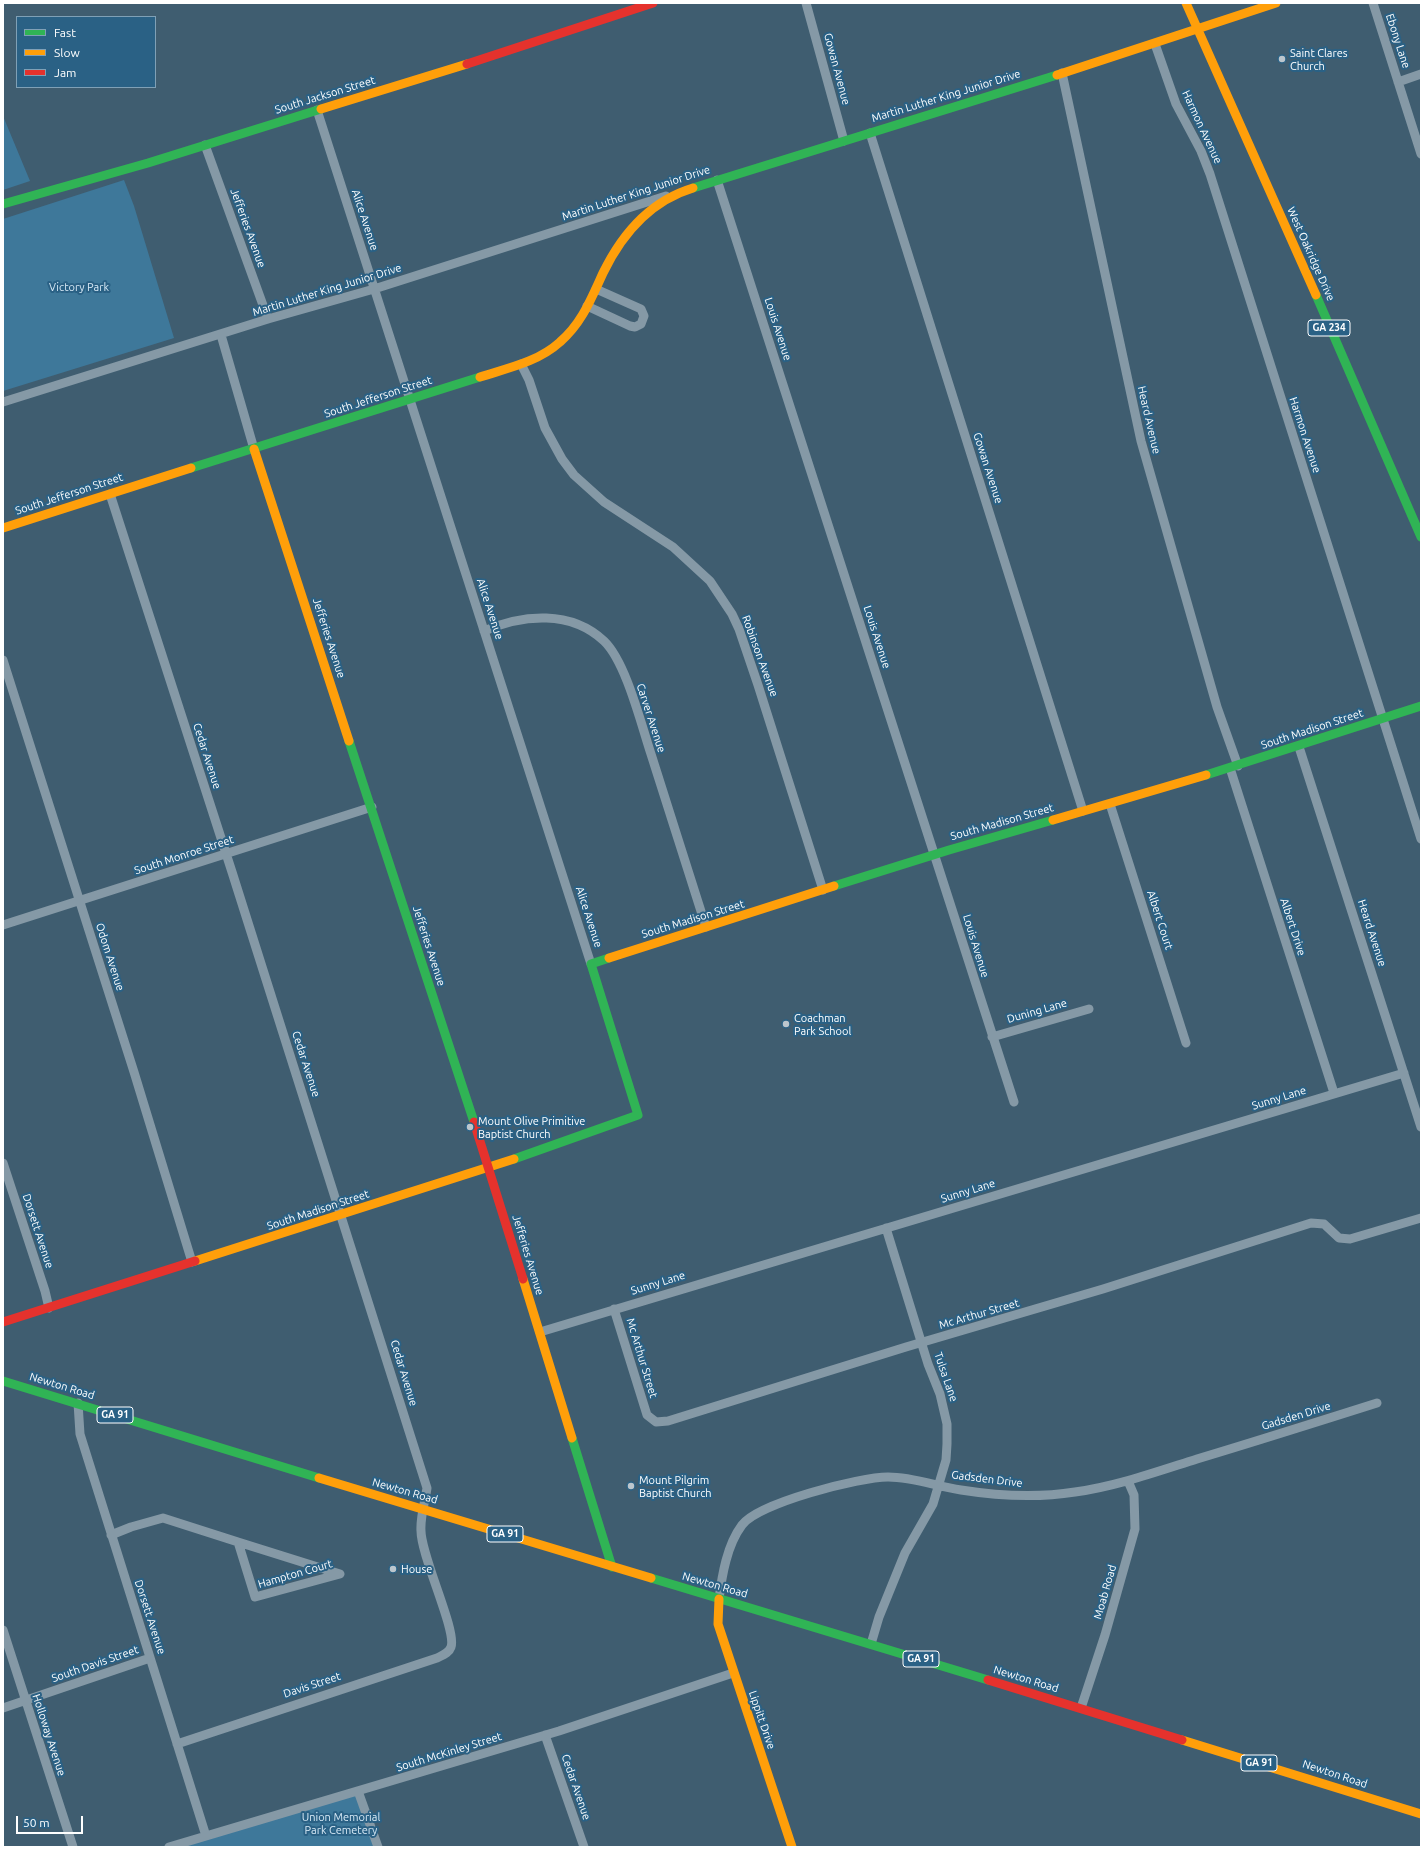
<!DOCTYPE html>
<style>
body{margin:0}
#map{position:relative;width:1424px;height:1850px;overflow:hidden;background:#3f5d70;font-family:Ubuntu,sans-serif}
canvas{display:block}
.frame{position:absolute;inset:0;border:4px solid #fff;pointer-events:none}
.legend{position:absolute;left:16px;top:16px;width:140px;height:72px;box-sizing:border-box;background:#2a6185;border:1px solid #7fa0b6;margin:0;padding:5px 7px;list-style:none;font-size:12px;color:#fff}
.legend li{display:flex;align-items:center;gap:8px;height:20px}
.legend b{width:20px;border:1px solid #7fa0b6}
.scale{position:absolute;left:16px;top:1816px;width:67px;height:18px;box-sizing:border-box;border:2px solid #fff;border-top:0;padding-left:5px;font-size:12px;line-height:14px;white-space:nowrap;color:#fff;-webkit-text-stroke:3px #2a6185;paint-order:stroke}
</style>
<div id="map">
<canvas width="1424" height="1850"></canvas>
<div class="frame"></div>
<ul class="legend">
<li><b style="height:5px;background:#30b455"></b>Fast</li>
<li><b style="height:5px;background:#ff9f0a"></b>Slow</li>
<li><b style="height:5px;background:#e5322d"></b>Jam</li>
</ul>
<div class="scale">50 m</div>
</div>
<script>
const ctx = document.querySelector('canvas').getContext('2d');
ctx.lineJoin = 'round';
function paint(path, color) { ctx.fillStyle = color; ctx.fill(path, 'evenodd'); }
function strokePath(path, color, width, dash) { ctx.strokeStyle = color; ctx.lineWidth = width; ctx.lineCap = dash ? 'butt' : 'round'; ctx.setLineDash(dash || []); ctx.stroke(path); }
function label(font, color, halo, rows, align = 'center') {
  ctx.font = font + ' Ubuntu,sans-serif'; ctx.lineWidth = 4; ctx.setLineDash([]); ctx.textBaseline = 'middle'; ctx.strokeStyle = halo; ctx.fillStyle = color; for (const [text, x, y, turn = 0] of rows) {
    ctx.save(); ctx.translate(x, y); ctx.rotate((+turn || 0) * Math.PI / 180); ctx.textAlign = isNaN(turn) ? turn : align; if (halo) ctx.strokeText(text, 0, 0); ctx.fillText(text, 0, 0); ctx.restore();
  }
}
const green = new Path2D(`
 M3,116L30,181L3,190Z
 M124,180L134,206L174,338L3,391V219Z
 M357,1794L375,1847H180Z`);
const street = new Path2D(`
 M806,3L844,141
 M1373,3L1421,154
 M1155,44L1176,104L1201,151L1210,174L1421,839
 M1062,73L1141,441L1217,707L1238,766
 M1398,82L1421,74
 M317,110L591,964
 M870,133L1083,811
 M205,145L268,319
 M717,180L1014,1102
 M587,306L630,326L635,327L641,324L644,316L641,309L596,289
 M221,335L254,449
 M521,364L529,380L545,428L562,459L574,475L604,502L673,547L710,581L732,614L739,629L758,685L823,890
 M3,402L268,319L374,289L666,196
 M110,494L232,872L427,1488C425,1502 420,1517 421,1531C421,1556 457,1631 451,1647C449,1653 443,1655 437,1658L177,1744
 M484,631C523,614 571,610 604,641C626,662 641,724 651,754C669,812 688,869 706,927
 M3,660L134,1072L192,1262
 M1299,747L1421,1127
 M1230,768L1334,1093
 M1110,804L1186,1043
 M3,925L372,807
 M992,1037L1089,1009
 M3,1163L45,1291L49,1308
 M614,1309L647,1415L656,1422L668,1421L906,1347L1103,1289L1311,1223L1324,1224L1339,1238L1350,1239L1421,1218
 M540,1332L1404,1073
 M78,1403L80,1434L206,1836
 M111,1535L131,1527L163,1518L238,1542
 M238,1542L340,1574L255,1597Z
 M719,1599C722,1575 727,1545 742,1525C758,1503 860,1477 888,1477C913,1477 936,1486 961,1490C999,1496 1037,1498 1075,1492C1117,1486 1156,1472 1197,1459C1257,1441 1317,1422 1377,1403
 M3,1630L73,1847
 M871,1644L879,1617L905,1553L933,1504L946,1460L947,1444V1424L940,1394L928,1364L886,1228
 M3,1708L150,1658
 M1081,1708L1105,1635L1135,1529L1134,1495L1128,1481
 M545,1735L584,1847
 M358,1791L378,1847
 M169,1847L559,1731L733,1673`);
const fast = new Path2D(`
 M693,188L1057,75
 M3,204L148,163L321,109
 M1316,295L1421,537
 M191,468L480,377
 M349,741L474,1122
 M1206,775L1421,706
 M834,886L949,850L1053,820
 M514,1159L638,1115L591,964L609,958
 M3,1381L319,1478
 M572,1438L612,1567
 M651,1578L988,1680`);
const slow = new Path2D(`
 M1186,3L1316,295
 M1057,75L1276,3
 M321,109L467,64
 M480,377C508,368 538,362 560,342C582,323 591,299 603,273C622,234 650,201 693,188
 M254,449L349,741
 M3,528L191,468
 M1053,820L1206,775
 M609,958L834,886
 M195,1261L514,1159
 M523,1279L572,1438
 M319,1478L651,1578
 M719,1599L718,1624L792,1847
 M1182,1740L1421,1814`);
const jam = new Path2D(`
 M467,64L653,3
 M474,1122L523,1279
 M3,1322L195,1261
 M988,1680L1182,1740`);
const markers = [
 [1282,59,4,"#bcc6cd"],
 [786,1024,4,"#bcc6cd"],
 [470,1127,4,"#bcc6cd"],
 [631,1486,4,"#bcc6cd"],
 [393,1569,4,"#bcc6cd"]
];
const shields = [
 [1329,328,42],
 [115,1415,36],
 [505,1534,36],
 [921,1659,36],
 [1259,1763,36]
];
const shieldNames = [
 ["GA 234",1329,328],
 ["GA 91",115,1415],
 ["GA 91",505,1534],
 ["GA 91",921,1659],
 ["GA 91",1259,1763]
];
const streetNames = [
 ["Ebony Lane",1398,41,72],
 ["Gowan Avenue",837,69,75],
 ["South Jackson Street",325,95,-17],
 ["Martin Luther King Junior Drive",946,96,-17],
 ["Harmon Avenue",1202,127,65],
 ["Martin Luther King Junior Drive",636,193,-18],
 ["Alice Avenue",365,220,72],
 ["Jefferies Avenue",248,228,70],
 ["West Oakridge Drive",1311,254,66],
 ["Martin Luther King Junior Drive",327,290,-17],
 ["Louis Avenue",778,329,72],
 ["South Jefferson Street",378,397,-18],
 ["Heard Avenue",1149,420,77],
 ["Harmon Avenue",1305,435,72],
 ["Gowan Avenue",988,468,72],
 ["South Jefferson Street",69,494,-18],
 ["Alice Avenue",490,609,72],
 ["Louis Avenue",877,637,72],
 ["Jefferies Avenue",329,638,72],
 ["Robinson Avenue",760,656,70],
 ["Carver Avenue",651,718,72],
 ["South Madison Street",1312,729,-18],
 ["Cedar Avenue",207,756,72],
 ["South Madison Street",1002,822,-16],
 ["South Monroe Street",184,855,-18],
 ["Alice Avenue",589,917,72],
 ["South Madison Street",693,919,-17],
 ["Albert Court",1160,920,72],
 ["Albert Drive",1293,927,72],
 ["Heard Avenue",1372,933,72],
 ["Jefferies Avenue",429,946,72],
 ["Louis Avenue",976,946,73],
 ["Odom Avenue",110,957,72],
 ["Duning Lane",1037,1011,-16],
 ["Cedar Avenue",306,1064,72],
 ["Sunny Lane",1279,1098,-17],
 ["Sunny Lane",968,1191,-17],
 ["South Madison Street",318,1210,-18],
 ["Dorsett Avenue",38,1231,72],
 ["Jefferies Avenue",528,1255,73],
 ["Sunny Lane",658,1283,-17],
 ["Mc Arthur Street",979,1314,-16],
 ["Mc Arthur Street",642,1358,73],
 ["Cedar Avenue",404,1373,73],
 ["Tulsa Lane",946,1377,71],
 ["Newton Road",62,1386,17],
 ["Gadsden Drive",1296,1416,-17],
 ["Gadsden Drive",987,1479,7],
 ["Newton Road",405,1491,16],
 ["Hampton Court",295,1574,-16],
 ["Newton Road",715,1585,16],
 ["Moab Road",1105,1592,-74],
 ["Dorsett Avenue",150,1617,72],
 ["South Davis Street",95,1664,-19],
 ["Newton Road",1026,1679,17],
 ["Davis Street",312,1685,-18],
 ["Lippitt Drive",762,1720,71],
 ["Holloway Avenue",49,1735,72],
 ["South McKinley Street",449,1752,-17],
 ["Newton Road",1335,1774,18],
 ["Cedar Avenue",576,1787,71]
];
const poiNames = [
 ["Saint Clares",1290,53],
 ["Church",1290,66],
 ["Coachman",794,1018],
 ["Park School",794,1031],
 ["Mount Olive Primitive",478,1121],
 ["Baptist Church",478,1134],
 ["Mount Pilgrim",639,1480],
 ["Baptist Church",639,1493],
 ["House",401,1569]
];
const parkNames = [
 ["Victory Park",79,287],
 ["Union Memorial",341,1817],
 ["Park Cemetery",341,1830]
];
paint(green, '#3e789a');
strokePath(street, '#8599a6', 9);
strokePath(fast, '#30b455', 9);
strokePath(slow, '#ff9f0a', 9);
strokePath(jam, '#e5322d', 9);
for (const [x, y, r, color] of markers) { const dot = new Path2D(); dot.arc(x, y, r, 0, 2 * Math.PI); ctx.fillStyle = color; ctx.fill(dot); strokePath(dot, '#2a6185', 1.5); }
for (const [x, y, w] of shields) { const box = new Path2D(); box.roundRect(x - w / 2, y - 8, w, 16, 3); ctx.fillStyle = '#2a6185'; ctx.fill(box); strokePath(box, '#fff', 1); }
label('bold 10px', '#fff', null, shieldNames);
label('11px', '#fff', '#2a6185', streetNames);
label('11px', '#fff', '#2a6185', poiNames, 'left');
label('11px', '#d8eaf6', '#2a6185', parkNames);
</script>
